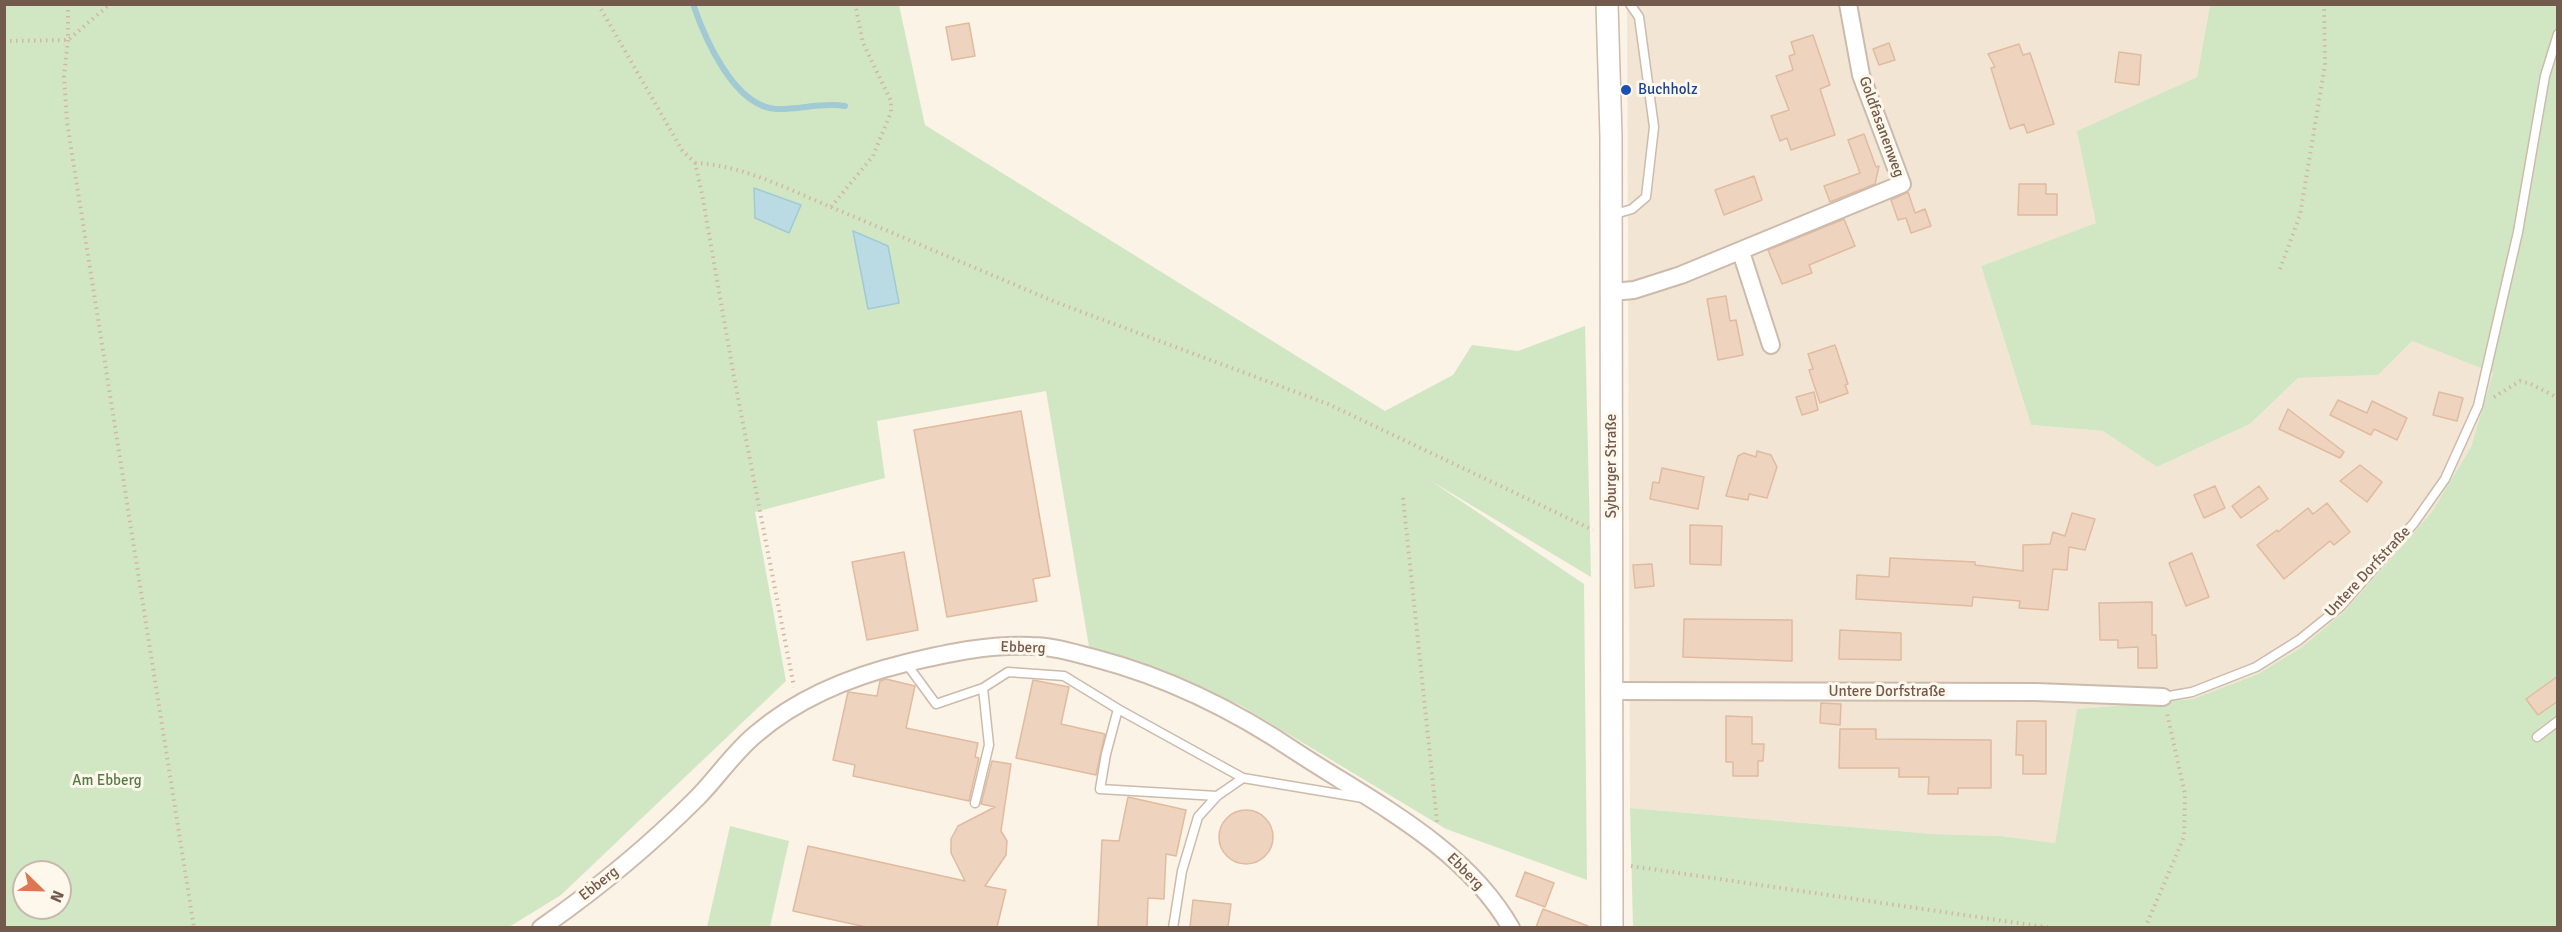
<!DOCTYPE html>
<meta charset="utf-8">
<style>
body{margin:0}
#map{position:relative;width:2562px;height:932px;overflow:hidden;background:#fbf3e5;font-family:Signika,sans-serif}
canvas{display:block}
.frame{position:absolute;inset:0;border:6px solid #725b4c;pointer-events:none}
.north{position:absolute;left:12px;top:860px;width:60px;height:60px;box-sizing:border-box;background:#fef7eb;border:2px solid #c6b9ab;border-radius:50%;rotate:113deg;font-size:16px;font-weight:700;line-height:24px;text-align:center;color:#725b4c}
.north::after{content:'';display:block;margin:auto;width:21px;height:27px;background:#dd7651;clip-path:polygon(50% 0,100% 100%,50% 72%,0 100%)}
</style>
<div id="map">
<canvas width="2562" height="932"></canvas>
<div class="frame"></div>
<div class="north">N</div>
</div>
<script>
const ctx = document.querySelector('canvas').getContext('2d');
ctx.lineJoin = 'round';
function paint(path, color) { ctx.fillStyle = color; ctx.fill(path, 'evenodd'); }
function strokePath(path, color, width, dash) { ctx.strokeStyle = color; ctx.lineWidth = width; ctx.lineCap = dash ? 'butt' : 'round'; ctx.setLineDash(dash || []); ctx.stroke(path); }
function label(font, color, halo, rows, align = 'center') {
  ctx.font = font + ' Signika,sans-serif'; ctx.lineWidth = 6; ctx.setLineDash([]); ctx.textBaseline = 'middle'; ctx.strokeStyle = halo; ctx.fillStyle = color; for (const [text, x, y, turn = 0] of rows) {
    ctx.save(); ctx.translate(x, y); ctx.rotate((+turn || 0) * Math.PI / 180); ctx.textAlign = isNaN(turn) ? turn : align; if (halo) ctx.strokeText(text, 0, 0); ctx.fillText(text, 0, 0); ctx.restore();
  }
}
const residential = new Path2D(`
 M1627,5H2210L2197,77L2078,131L2097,223L1981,266L2031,425L2103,431L2157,467L2250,424L2298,378L2378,375L2412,341L2493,373L2471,447L2431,513L2345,612L2302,647L2258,674L2193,699L2077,709L2055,843L2002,836L1933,834L1630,808Z`);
const green = new Path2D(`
 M5,5H899L925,125L1385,411L1453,375L1472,345L1518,351L1585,326L1591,577L1431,481L1584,584L1587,880L1446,829L1240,705L1089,647L1046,391L877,421L885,478L755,512L786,681L561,895L509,927L5,928ZM24,872H60V908H24Z
 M2210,5H2557V927H1633L1630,808L1933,834L2002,836L2055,843L2077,709L2193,699L2258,674L2302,647L2344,612L2431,513L2471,447L2493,373L2412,341L2378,375L2298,378L2250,424L2157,467L2103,431L2031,425L1981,266L2096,223L2077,131L2197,77Z
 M730,826L789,841L770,927H707Z`);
const water = new Path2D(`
 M754,188L801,205L789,233L755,218Z
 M853,231L888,246L899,303L868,309Z`);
const stream = new Path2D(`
 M693,4C705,39 734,106 776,109C799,110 822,102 845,106`);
const building = new Path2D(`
 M969,23L975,56L952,60L946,27Z
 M1813,35L1830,85L1820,89L1835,135L1791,150L1787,138L1780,141L1771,116L1789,110L1776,76L1793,70L1789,56L1795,54L1791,42Z
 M1889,43L1895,60L1879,65L1873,49Z
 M2019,44L2023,55L2030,53L2054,124L2027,133L2024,124L2010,129L1994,78L1991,68L1995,67L1988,54Z
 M2119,52L2141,55L2139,85L2115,82Z
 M1864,134L1876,167L1879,166L1875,184L1830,202L1824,186L1860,173L1848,140Z
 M1754,176L1762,200L1724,215L1715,190Z
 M2019,184H2046V194H2057V215H2018Z
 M1908,192L1915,213L1925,209L1931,226L1911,233L1906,218L1898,220L1891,200Z
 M1844,219L1855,246L1809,265L1812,273L1782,284L1768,250Z
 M1726,296L1730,321L1736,320L1743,355L1718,360L1707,299Z
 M1835,345L1848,384L1845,385L1848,393L1820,403L1809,370L1813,369L1808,354Z
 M1814,392L1818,410L1802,415L1796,397Z
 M2439,392L2463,398L2457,421L2433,415Z
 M2338,400L2367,413L2372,401L2407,418L2397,440L2374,429L2371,435L2330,415Z
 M2288,409L2344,452L2340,458L2279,429Z
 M1021,411L1050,576L1033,579L1037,601L947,617L914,430Z
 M1757,451L1771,455L1777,467L1767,498L1749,494L1748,500L1726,496L1738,456L1744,453L1756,457Z
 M2360,465L2382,482L2367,502L2340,481Z
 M1662,468L1704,477L1698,509L1650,499L1653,482L1659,483Z
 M2215,486L2225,508L2204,518L2194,495Z
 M2259,486L2268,499L2241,518L2232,506Z
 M2327,503L2350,532L2334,545L2330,541L2284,579L2257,545L2277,530L2278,532L2308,508L2313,514Z
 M2072,513L2095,519L2085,550L2069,547L2067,570L2053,569L2048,610L2019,608L2020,601L1973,597L1972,606L1856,599L1857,575L1889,577L1890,558L1975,562V565L2023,571V545L2050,544L2053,532L2065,536Z
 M1690,525L1722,526L1721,565L1690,564Z
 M904,552L918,630L867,640L852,562Z
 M2192,553L2209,597L2186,606L2169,563Z
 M1652,564L1654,586L1635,588L1633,565Z
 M2152,602V635H2156L2157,668H2138V647L2118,648V640H2100L2099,603Z
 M1684,619L1792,620V661L1683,657Z
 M1840,630L1901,633V660L1839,659Z
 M2558,676V701L2538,715L2526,699Z
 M886,679L915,686L906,728L978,743L975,757L979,758L969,801L853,776L855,765L833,760L848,692L877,696L880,681Z
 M1033,680L1069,687L1061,724L1105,734L1096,775L1016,758Z
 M1821,703L1841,704L1840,725L1820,723Z
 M1726,716L1752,717V744H1764L1763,761H1758V776H1733V762H1726Z
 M2017,721H2046V774H2023V755H2016Z
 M1840,729H1876V739L1991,740V788H1958V794H1928L1929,777H1899V768H1839Z
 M992,761L1011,764L1001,831L1007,841L1006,855L985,886L1006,890L997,927H866L793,911L808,846L965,881L951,853V839L958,826L995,807L981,804Z
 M1128,797L1186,810L1176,856L1166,854L1164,899L1148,898L1147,927H1098L1102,840L1119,841Z
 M1219 837a27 27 0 1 1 54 0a27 27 0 1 1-54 0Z
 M1525,872L1554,883L1545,907L1516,896Z
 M1193,900L1231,904L1228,927H1190Z
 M1543,909L1588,926L1587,927H1536Z`);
const path = new Path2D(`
 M68,4V40L64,76L67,122L194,928
 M598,4L682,150L695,163L702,194L734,377L794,687
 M4,41L68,40L110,4
 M695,163C743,165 787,189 831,207L873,156L891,112V101L863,43L855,4
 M831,207L1058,303L1328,404L1593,530
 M2280,269L2300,215L2325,65L2324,4
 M2494,397L2520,381L2531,384L2558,398
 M1403,498L1437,822
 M1631,866L2052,928
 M2145,928L2184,837L2185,794L2167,713`);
const service = new Path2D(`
 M1612,215L1632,209L1646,197L1654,127L1639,17L1630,4
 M906,663L936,704L983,688
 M2163,697L2192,692L2256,667L2299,640L2340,607L2414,523L2445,479L2478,406L2518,232L2545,76L2558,34
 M2537,737L2558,721
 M1217,796L1100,789L1106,754L1118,709L1243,778
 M975,803L989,745L983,688L1008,672L1064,676L1118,709
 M1173,928L1182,871L1198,817L1217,796L1243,778L1363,798`);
const minor = new Path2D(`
 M1741,252L1771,345
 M1612,292L1634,290L1681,275L1902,184L1861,75L1848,4
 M1611,691L2036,692L2163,697
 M541,928C597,889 649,846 697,798C717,778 733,753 756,734C798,698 852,676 906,663C948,653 989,644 1032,646C1053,646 1074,653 1094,658C1167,677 1236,711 1298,753C1373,802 1465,847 1511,928`);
const tertiary = new Path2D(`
 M1607,4L1611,136L1612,928`);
const markers = [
 [1626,90,6,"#1a4fb4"]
];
const transitNames = [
 ["Buchholz",1638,90]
];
const streetNames = [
 ["Goldfasanenweg",1881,127,70],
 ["Syburger Straße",1612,466,-90],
 ["Untere Dorfstraße",2368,572,-47],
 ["Ebberg",1023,648,2],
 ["Untere Dorfstraße",1887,692],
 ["Ebberg",1465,872,45],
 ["Ebberg",599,884,-38]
];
const parkNames = [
 ["Am Ebberg",107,781]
];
paint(residential, '#f2e5d4');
paint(green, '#d1e7c4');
paint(water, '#badbe3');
strokePath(water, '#a1cad4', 1.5);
strokePath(stream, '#a1cad4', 6);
paint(building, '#eed3be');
strokePath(building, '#e0bb9f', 1.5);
strokePath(service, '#ccbbac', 11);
strokePath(minor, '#ccbbac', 20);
strokePath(tertiary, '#ccbbac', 24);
strokePath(path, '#d3b7a1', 4, [1.5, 4.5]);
strokePath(service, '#fff', 8);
strokePath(minor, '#fff', 16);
strokePath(tertiary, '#fff', 21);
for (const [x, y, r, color] of markers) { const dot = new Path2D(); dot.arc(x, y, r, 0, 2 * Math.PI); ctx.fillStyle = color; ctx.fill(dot); strokePath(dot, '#fef7eb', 2); }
label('15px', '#164399', '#fef7eb', transitNames, 'left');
label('15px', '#725b4c', '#fef7eb', streetNames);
label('15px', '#547c47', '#fef7eb', parkNames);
</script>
